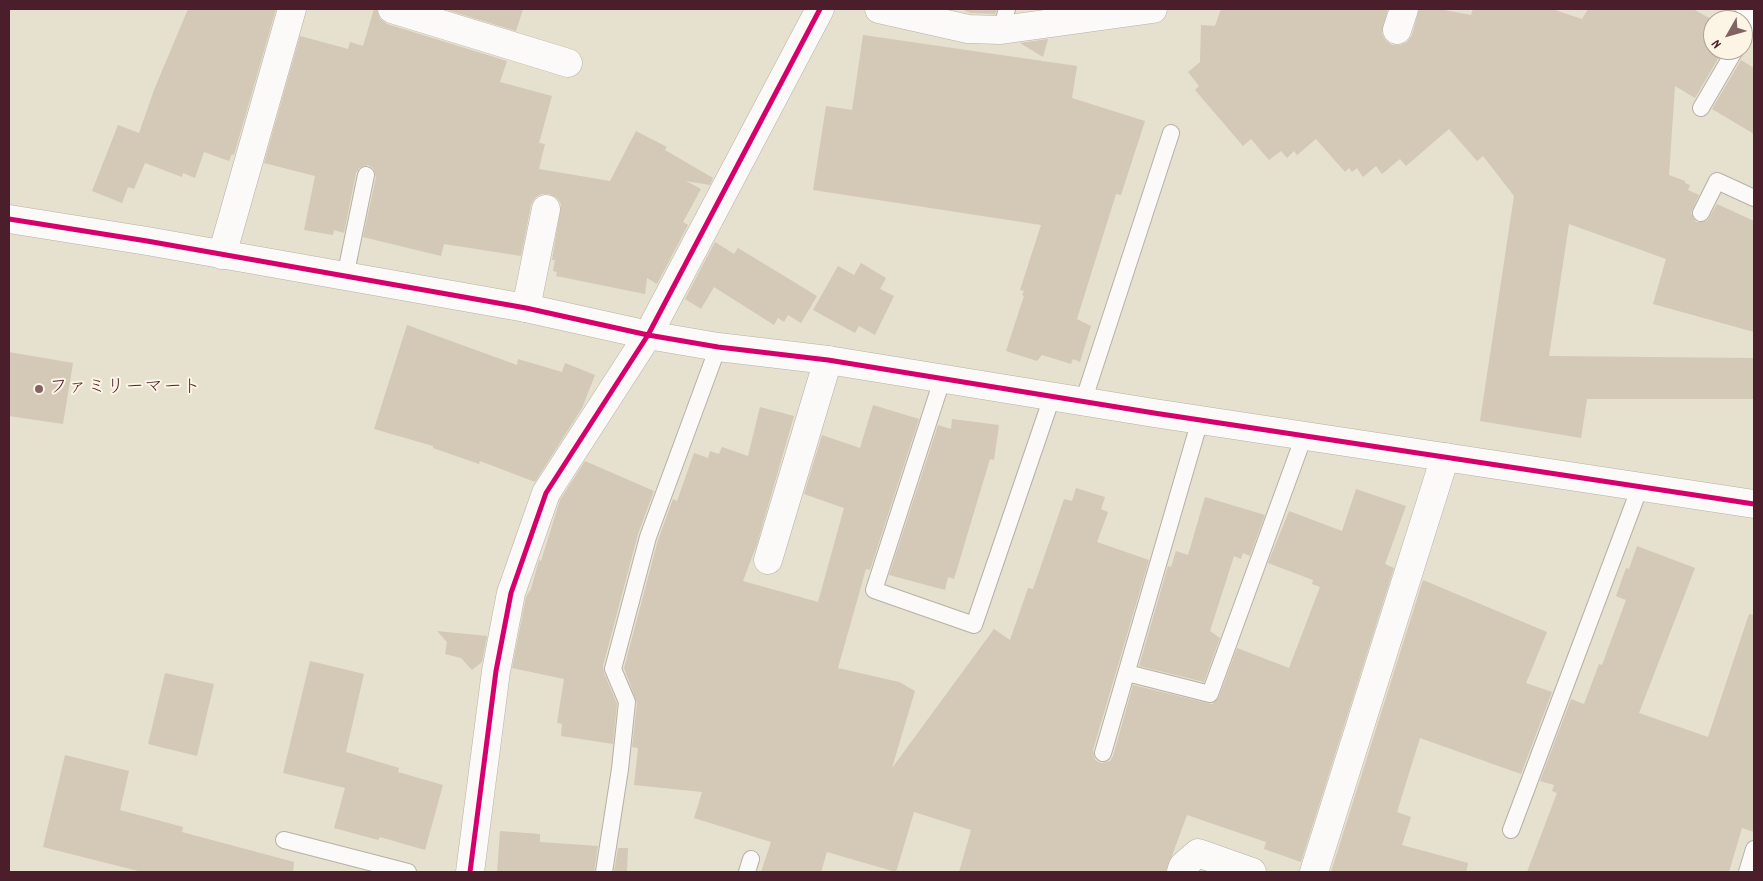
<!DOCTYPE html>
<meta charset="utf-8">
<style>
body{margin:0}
#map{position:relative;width:1763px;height:881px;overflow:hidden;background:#e6e0cf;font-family:Dekko,sans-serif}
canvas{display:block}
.frame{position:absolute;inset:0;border:10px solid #4a1f2b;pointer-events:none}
.north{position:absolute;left:1703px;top:10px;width:50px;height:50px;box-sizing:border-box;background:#fcf5e5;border:1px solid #b59f9b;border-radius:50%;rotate:232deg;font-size:14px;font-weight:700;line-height:20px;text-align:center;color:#4a1f2b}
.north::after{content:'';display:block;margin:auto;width:18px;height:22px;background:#816364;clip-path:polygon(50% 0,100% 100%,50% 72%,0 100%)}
</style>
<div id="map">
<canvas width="1763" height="881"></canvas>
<div class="frame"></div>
<div class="north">N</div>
</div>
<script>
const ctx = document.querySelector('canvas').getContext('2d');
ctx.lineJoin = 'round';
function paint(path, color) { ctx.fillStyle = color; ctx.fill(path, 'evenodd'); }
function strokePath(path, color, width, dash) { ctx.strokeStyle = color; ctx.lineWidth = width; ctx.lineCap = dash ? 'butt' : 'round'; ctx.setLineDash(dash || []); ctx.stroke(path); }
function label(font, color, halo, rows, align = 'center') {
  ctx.font = font + ' Dekko,"Klee One",sans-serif'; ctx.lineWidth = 4; ctx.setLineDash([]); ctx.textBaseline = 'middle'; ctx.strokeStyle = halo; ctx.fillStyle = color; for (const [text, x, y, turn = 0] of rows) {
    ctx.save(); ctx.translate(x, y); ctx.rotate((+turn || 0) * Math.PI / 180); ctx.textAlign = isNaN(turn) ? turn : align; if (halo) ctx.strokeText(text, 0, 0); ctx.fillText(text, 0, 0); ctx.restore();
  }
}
const building = new Path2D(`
 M188,9H276L234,155L232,154L229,161L204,152L195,178L183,173L182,177L145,163L134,189L128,187L122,203L92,191L118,125L139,133L154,90Z
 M374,9H377L380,19L387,24L507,61L500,82L552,96L539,143L545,144L539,169L610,181L636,131L667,147L665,150L713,178L710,185L686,181L701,189L683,222L688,225L657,284L647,278L645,294L556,276L557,272L553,271L555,260H552L561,204L557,198L549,194H541L535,198L531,205L521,256L444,244L441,256L363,237L376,177L373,168L368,165L359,168L356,173L344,233L334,230L333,235L304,230L315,176L264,163L300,36L348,49L350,42L363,46Z
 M444,9H523L516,31Z
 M962,9H997L995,14L970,13Z
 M1221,9H1388L1382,34L1386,41L1392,45H1400L1407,42L1412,35L1419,9H1439L1471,15L1473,9H1552L1582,19L1588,9H1693L1713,20V50H1723L1695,98L1675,86L1669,175L1685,181V183L1690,185L1688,190L1699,195L1691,213L1696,222L1707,221L1717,204L1754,221V332L1653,304L1666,259L1569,224L1549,356L1754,358V399H1587L1581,438L1480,421L1514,196L1483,156L1477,161L1449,129L1406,166L1400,159L1382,174L1376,166L1363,177L1357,168L1352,172L1349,168L1345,172L1316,139L1297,155L1294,151L1287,158L1281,151L1269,160L1251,139L1243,146L1195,90L1199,86L1188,72L1200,62L1201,25L1215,26Z
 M863,35L1077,66L1072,98L1145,121L1121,195L1116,194L1077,319L1091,326L1080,362L1073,359L1071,364L1042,355L1037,361L1006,351L1024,296L1022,295L1024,291L1020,290L1041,225L813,190L826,106L852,110Z
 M1048,39L1043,57L1020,43Z
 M1741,60L1754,68V134L1712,109Z
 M715,242L734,254L738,248L817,296L801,323L788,315L784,322L778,318L774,325L714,287L701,309L685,299Z
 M861,263L886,278L880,289L894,296L875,335L859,326L855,333L813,310L838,266L854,275Z
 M407,325L517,365L518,359L562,372L565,363L595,375L582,408L535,482L480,461L479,464L433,448V446L374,429Z
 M9,352L73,363L63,424L9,416Z
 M873,405L919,419L870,570L866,569L838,668L899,682L915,691L892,768L994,629L1010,640L1028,588L1033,589L1064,499L1072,501L1076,488L1105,497L1101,509L1108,512L1097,542L1149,560L1093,750L1095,760L1101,763L1110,761L1113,756L1133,685L1212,704L1219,697L1237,648L1289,668L1320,587L1312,584L1313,580L1268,563L1289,511L1342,531L1356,489L1406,506L1385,564L1394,568L1301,862L1264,849L1266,842L1187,815L1166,872H959L971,830L914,812L896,872L827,852L821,872H761L771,842L694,818L702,792L634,785L638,748L632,747L637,703L624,668L658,540L673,499L677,501L694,453L708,458L710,451L719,454L722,447L748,456L760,407L794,416L757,544L743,581L818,602L844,508L804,494L822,435L860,448Z
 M952,419L999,425L994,460L990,459L954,579L948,577L945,590L889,575L938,425L951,429Z
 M585,461L654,491L638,534L603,666L604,673L617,704L613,744L561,736L562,724L557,723L564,679L512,668L526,597L531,589L539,560L541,561L560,500Z
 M1205,497L1265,515L1250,556L1243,553L1241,559L1234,556L1210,631L1220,638L1204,682L1139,666L1168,566L1171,567L1176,551L1188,555Z
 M1637,546L1695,568L1639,713L1708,737L1749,614L1754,615V832L1742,828L1729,872H1527L1557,793L1552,791L1554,785L1540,781L1571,699L1584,704L1599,664L1602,665L1626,600L1616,596L1626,568L1629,569Z
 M1423,580L1547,632L1526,683L1552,692L1521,774L1420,738L1397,812L1411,817L1402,845L1468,863L1466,872H1331Z
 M437,631L487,636L482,662L472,670L461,658L445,654L447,642Z
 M310,661L364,674L346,752L399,768L398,772L443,785L425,850L380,837L378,840L334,828L345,788L283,773Z
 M165,673L214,684L197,756L148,744Z
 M65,755L129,771L120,810L183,827L182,832L294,862L293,872H142L43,847Z
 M500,831L540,834V842L598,846L594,872H497Z
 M618,848H628L627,872H614Z`);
const service = new Path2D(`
 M1001,30L1007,9
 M1743,36L1754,16
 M1701,108L1735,50
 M1701,213L1717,181L1754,198
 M345,277L366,175
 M942,380L874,590L974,625L1052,397
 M1083,402L1171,133
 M1127,673L1210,694L1304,436
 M1103,753L1200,420
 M1511,830L1640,487
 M284,840L408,872
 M604,872L620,769L627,702L613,669L648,537L718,347
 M747,872L751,859
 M1747,872L1754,849`);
const minor = new Path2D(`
 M392,9L568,63
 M879,9L968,29L1001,30L1153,9
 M1750,9L1754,12
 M1397,30L1404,9
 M222,255L292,9
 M526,308L546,209
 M768,560L828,360
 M470,872L496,671L511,593L546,493L648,335L820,9
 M1181,872L1183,866L1198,853L1252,872
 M1314,872L1445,457`);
const tertiary = new Path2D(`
 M9,219L147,241L526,308L648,335L718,347L828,360L1154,413L1754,504`);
const cycleway = new Path2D(`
 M9,219L147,241L526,308L648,335L718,347L828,360L1154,413L1754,504
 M470,872L496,671L511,593L546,493L648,335L820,9`);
const markers = [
 [39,389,5,"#816364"]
];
const poiNames = [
 ["ファミリーマート",49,389]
];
paint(building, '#d4c8b7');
strokePath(service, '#b7b0a6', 18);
strokePath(minor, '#b7b0a6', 29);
strokePath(tertiary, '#b7b0a6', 29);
strokePath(service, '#fbfaf8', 16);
strokePath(minor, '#fbfaf8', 28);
strokePath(tertiary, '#fbfaf8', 28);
strokePath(cycleway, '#d6006c', 5);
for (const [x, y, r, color] of markers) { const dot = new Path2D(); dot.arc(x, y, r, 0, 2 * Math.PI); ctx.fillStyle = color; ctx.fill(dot); strokePath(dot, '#fcf5e5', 2); }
label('19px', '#4a1f2b', '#fcf5e5', poiNames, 'left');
</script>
